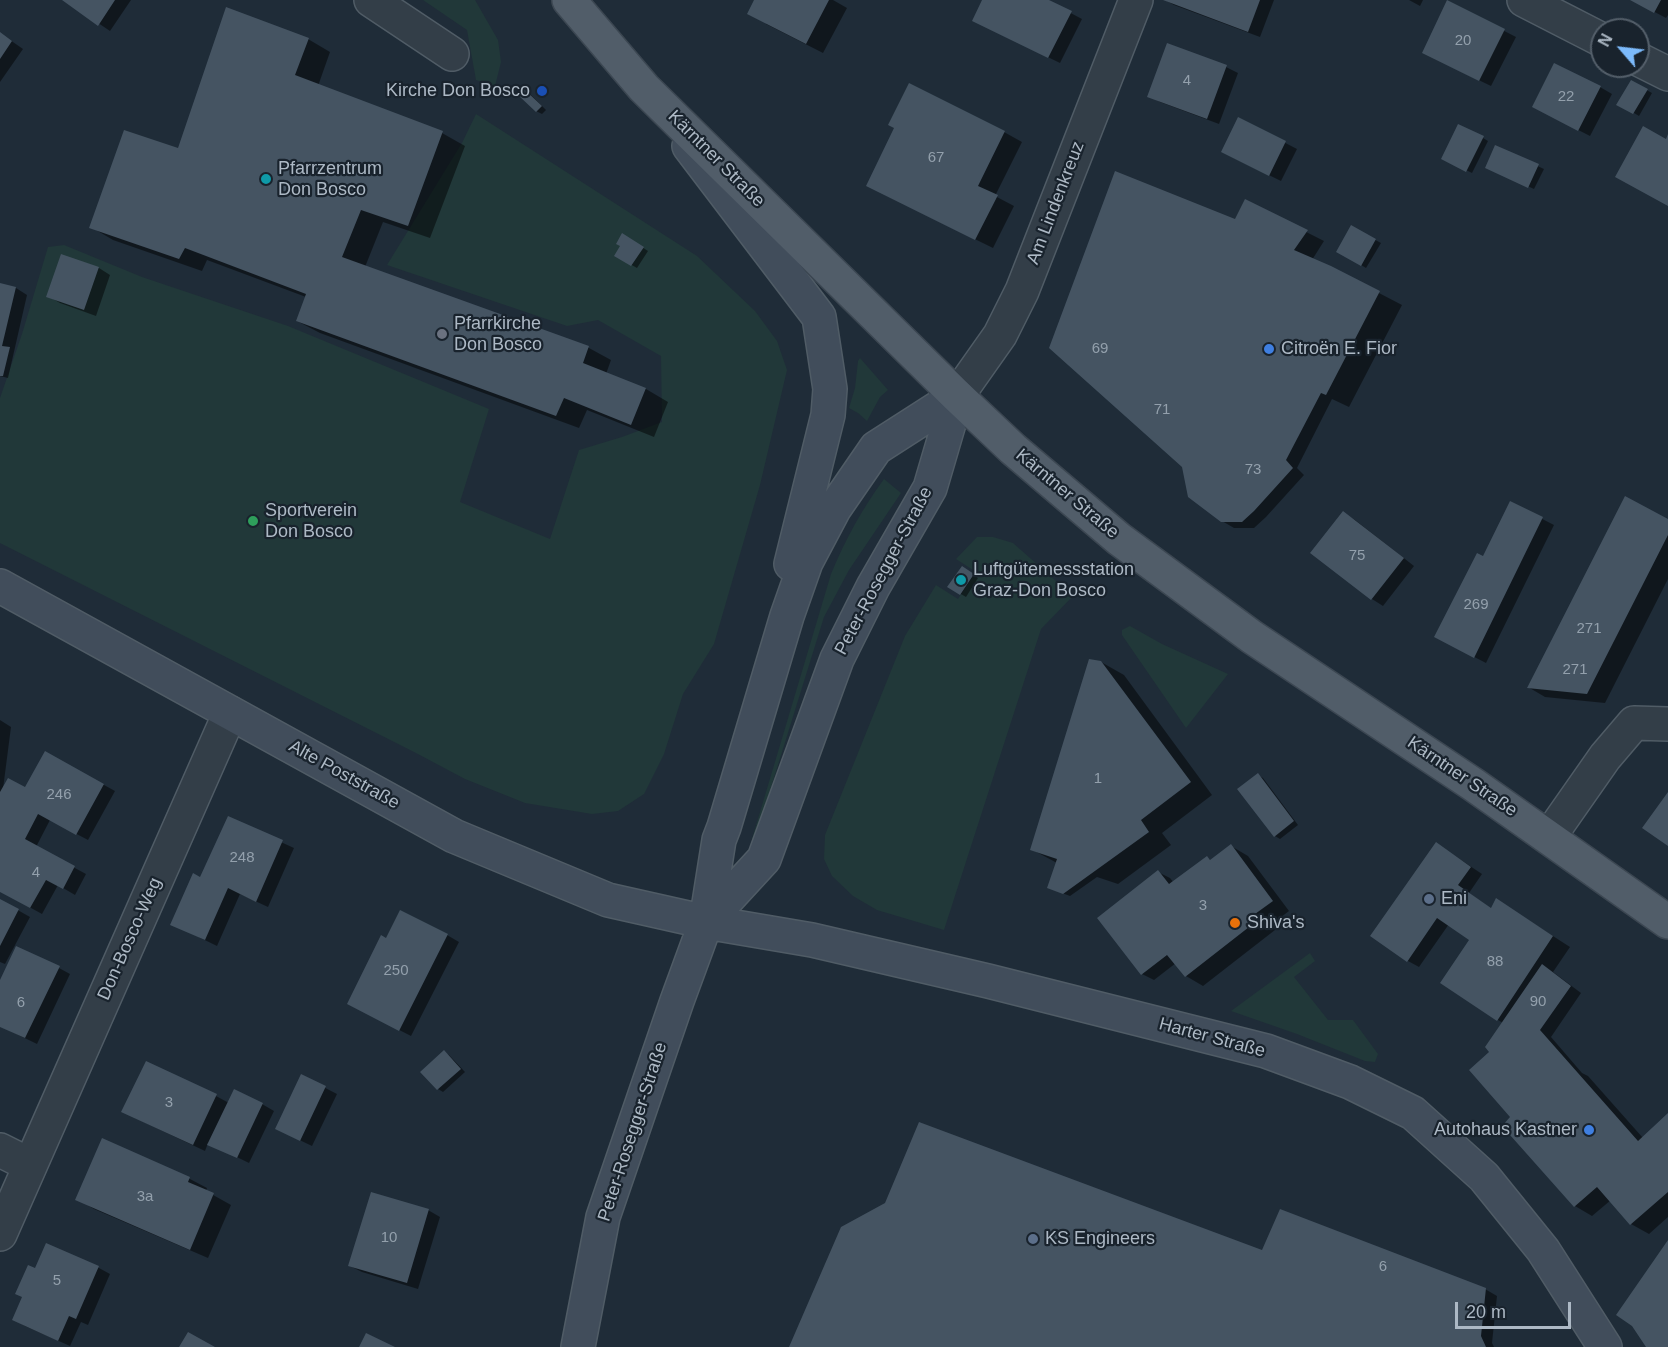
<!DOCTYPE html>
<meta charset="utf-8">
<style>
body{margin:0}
#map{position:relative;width:1668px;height:1347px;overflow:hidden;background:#1f2c38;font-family:Arial,sans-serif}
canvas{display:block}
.north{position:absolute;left:1590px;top:18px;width:60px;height:60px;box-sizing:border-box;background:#19232d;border:2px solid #545f6a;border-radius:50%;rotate:298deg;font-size:16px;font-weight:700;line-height:24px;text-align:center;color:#adb9c5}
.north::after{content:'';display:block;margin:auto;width:21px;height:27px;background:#7cbafb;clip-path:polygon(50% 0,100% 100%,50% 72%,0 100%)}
.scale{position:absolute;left:1455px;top:1302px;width:116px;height:27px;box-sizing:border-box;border:3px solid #adb9c5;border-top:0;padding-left:8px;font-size:18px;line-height:21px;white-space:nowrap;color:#adb9c5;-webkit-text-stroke:4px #19232d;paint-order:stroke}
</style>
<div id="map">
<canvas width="1668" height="1347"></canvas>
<div class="north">N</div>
<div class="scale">20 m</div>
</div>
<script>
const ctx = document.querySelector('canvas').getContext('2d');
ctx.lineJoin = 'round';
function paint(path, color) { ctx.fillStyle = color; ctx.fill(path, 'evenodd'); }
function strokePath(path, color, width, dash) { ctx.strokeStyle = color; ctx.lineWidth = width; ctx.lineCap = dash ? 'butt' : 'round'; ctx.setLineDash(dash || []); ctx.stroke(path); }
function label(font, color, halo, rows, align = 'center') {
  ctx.font = font + ' Arial,sans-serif'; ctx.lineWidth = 4.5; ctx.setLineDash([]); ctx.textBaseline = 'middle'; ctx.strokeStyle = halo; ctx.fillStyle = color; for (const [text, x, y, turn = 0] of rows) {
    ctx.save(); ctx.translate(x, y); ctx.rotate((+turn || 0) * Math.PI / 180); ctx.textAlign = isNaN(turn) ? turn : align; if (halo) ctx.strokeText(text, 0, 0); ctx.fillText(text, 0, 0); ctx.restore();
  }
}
const green = new Path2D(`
 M423,0H475L498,40L501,62L495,86L476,80L467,30Z
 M476,114L697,256L755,311L777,341L787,370L760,485L714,644L683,694L664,754L644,794L618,811L592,814L525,803L465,779L416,753L0,543V398L22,334L48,247L64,245L142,277L288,326L489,409L460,502L550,539L579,450L622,437L662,422L661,356L598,320L567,326L387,265L462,143Z
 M860,358L888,390L880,397L867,421L858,413L849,408L855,388L858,361Z
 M884,479L901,493L849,570L824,617L754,842L752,839L831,574C845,540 862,509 884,479Z
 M977,537H993L1013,543L1073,596L1041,629L944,930L877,910L853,896L832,876L824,859L825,835L905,636L936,585L958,599L976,572L956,559Z
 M1130,626L1162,644L1228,674L1186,728L1122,635V630Z
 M1310,953L1315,961L1294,977L1328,1020H1353L1378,1054L1375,1062L1365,1061L1297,1034L1231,1011Z`);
const shadow = new Path2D(`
 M64,0H131L110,31Z
 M756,0H833L847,8L823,53L766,24Z
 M984,0H1046L1082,19L1060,63L986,27Z
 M1165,0H1274L1260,37L1174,5Z
 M1409,0H1423L1420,6Z
 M1632,0H1668V15L1666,18Z
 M1448,2L1516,37L1491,86L1435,59Z
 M0,33L23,49L0,82Z
 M308,39L330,52L318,86L442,133L465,146L430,238L383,222L365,267L589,348L611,360L606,374L646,389L668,402L654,437L587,410L579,428L320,333L297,321L306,297L207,260L202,271L113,240L91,227Z
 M1226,67L1238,73L1219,124L1160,102L1149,96Z
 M1632,82L1652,93L1639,116L1619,104Z
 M1600,87L1612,94L1590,136L1545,113Z
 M524,91L530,94L546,110L542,114L536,111Z
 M1239,119L1297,149L1281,181L1234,158Z
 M1004,132L1022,142L995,196L1014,206L993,248L885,195Z
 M1483,138L1488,141L1472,173L1448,161Z
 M1496,147L1544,169L1534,189L1492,170Z
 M1245,201L1324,241L1312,260L1331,268L1402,305L1349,407L1332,399L1297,468L1304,475L1266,517L1254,528H1234L1222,521L1235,221Z
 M1351,227L1381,243L1366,268L1338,251Z
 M623,235L648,251L637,268L616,256L622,246Z
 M62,256L99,268L110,275L96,316L60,303L48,296Z
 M0,285L16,288L27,295L8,378L0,376Z
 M1511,503L1554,525L1486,663L1447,643L1484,558Z
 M1344,513L1355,520L1414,566L1383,606L1372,599L1313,553Z
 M1668,521V579L1605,703L1545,697L1528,687Z
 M963,568L978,578L966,597L949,587Z
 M1101,662L1124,675L1212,795L1162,833L1171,845L1118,884L1097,877L1070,896L1054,890L1057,863L1031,849Z
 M0,720L11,727L3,789H26L46,753L115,791L88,840L50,820L36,847L86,874L75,895L58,885L42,914L0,891Z
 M1258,775L1263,778L1298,825L1280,839L1275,836Z
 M228,818L294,848L268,907L240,894L217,946L172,924L201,879Z
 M1437,844L1482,874L1469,893L1492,909L1497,900L1570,947L1553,972L1581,993L1551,1037L1582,1073L1588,1076L1643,1138L1668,1115V1217L1649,1234L1631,1224L1611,1200L1592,1216L1575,1206L1512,1117L1491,1053L1503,1023L1498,1020L1471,940L1449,924L1419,967L1408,961Z
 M1231,846L1248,856L1289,911L1272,924L1275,930L1203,986L1186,976L1176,963L1154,980L1142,974L1158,872L1170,878L1174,883L1207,858L1212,861Z
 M0,900L30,917L5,964L0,962Z
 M447,935L459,942L411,1036L360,1010L386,940Z
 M59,968L70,974L37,1044L0,1026V983Z
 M444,1052L449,1055L465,1072L443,1092L438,1089Z
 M302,1076L337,1094L312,1146L289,1135Z
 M216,1096L229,1103L262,1104L274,1111L249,1163L208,1143L205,1151L135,1118Z
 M103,1140L190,1179L207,1188L206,1191L231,1205L208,1258L94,1209L77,1199Z
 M886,1204L1263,1252L1485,1289L1497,1296L1492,1343L1494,1347H790Z
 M428,1210L440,1217L418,1289L362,1272L350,1266Z
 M47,1245L99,1268L110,1274L88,1325L81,1322L70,1346L25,1326L14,1320Z`);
const building = new Path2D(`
 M62,0H115L98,26Z
 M754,0H829L806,44L747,14Z
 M982,0H1049L1072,11L1048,58L972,21Z
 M1163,0H1260L1248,32Z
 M1447,0L1505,29L1479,81L1422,53Z
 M1630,0H1661L1654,13Z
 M226,7L309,38L295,75L443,131L408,226L361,210L342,257L589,346L583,363L646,388L631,425L564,398L556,416L296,321L306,294L185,248L179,259L89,228L124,130L178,148Z
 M0,32L12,41L0,59Z
 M1167,43L1227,65L1207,119L1147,97Z
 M1554,63L1601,86L1578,131L1532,107Z
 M1631,80L1648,89L1633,114L1616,105Z
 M909,83L1005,131L978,186L998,195L975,240L866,186L894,128L888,125Z
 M524,89L542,106L536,112L518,95Z
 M1238,117L1286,141L1269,176L1221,152Z
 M1458,124L1484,136L1466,172L1441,159Z
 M1643,126L1666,139L1668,134V206L1615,177Z
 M1495,145L1539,164L1528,188L1485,168Z
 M1115,171L1235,219L1245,199L1308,230L1294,250L1331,266L1380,291L1326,395L1321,393L1286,460L1293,468L1254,511L1242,522H1221L1188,497L1182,467L1049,348Z
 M1351,225L1376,239L1361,266L1336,252Z
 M622,233L644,247L631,266L614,256L620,246L616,244Z
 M61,254L99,267L84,310L46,297Z
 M0,283L16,287L2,346L10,347L3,376H0Z
 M1625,496L1668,519V535L1587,694L1527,688Z
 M1510,501L1543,517L1474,658L1434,637L1477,553L1483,556Z
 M1343,511L1404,558L1371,600L1310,553Z
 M962,566L974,574L960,595L947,587Z
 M1089,659L1101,661L1191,782L1141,820L1149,832L1063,894L1047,888L1057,859L1030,850Z
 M45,751L104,784L76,835L38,814L25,839L75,866L63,889L46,880L30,908L0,892V792L8,778L25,787Z
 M1258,773L1294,821L1274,837L1237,789Z
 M1668,792V846L1642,828Z
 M228,816L283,840L256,902L228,888L205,940L170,925L193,873L200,877Z
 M1436,842L1471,867L1458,885L1491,908L1496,898L1553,936L1497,1021L1440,983L1469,940L1437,918L1407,962L1370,936Z
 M1231,844L1273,901L1255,914L1258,920L1185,977L1167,955L1141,975L1097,918L1158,870L1169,884L1207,856L1210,860Z
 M0,899L19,909L0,946Z
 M400,910L448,934L399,1031L347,1004L381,935L386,938Z
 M16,946L60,966L25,1038L0,1027V980Z
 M1542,964L1571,986L1540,1030L1638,1141L1668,1113V1192L1630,1225L1597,1187L1574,1207L1502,1126L1510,1117L1469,1070L1489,1052L1485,1047Z
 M444,1050L461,1069L437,1090L420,1072Z
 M146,1061L217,1094L193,1145L121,1112Z
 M301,1074L326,1086L300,1141L275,1129Z
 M234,1089L263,1103L237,1158L207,1145Z
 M919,1122L1262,1250L1280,1209L1486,1288L1481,1336L1486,1347H789L841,1227L885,1203Z
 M102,1138L190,1177L188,1182L214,1193L190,1250L75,1200Z
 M371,1192L429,1209L407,1283L348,1266Z
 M1668,1240V1347H1646L1632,1326L1616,1315Z
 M46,1243L99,1266L76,1319L69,1316L58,1341L12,1320L22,1297L15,1294L28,1265L35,1268Z
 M188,1332L215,1347H179Z
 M366,1333L395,1347H359Z`);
const street = new Path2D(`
 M371,0L452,54
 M1524,0L1602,40
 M1638,59L1668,74
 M957,396L1000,335L1022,291L1136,0
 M1549,837L1605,757L1634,723L1668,724
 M0,1150L30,1165
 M0,1234L230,713`);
const secondary = new Path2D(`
 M689,146L819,317L830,389L828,415L791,564
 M0,586L454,836L608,900L706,922L812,940L988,981L1266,1051L1350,1082L1413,1113L1484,1177L1543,1250L1605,1347
 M706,922L764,859L837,659L873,587L930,488L957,396
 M578,1347L603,1217L677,1001L706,922L719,840L724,827L787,616L806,562L834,509L876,448L957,396`);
const primary = new Path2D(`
 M569,0L644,88L957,396L1013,449L1119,539L1252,637L1474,785L1668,922`);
const markers = [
 [542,91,6,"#1a4fb4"],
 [266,179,6,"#0f9aa8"],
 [442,334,6,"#6b7280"],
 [1269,349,6,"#3f7fe0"],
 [253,521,6,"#2e9e5b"],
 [961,580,6,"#0f9aa8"],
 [1429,899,6,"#5c6f8a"],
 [1235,923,6,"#e8710a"],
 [1589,1130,6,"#3f7fe0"],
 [1033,1239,6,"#5c6f8a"]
];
const numberNames = [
 ["20",1463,41],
 ["4",1187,81],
 ["22",1566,97],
 ["67",936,158],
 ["69",1100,349],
 ["71",1162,410],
 ["73",1253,470],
 ["75",1357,556],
 ["269",1476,605],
 ["271",1589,629],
 ["271",1575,670],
 ["1",1098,779],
 ["246",59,795],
 ["248",242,858],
 ["4",36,873],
 ["3",1203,906],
 ["88",1495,962],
 ["250",396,971],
 ["90",1538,1002],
 ["6",21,1003],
 ["3",169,1103],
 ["3a",145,1197],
 ["10",389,1238],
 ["6",1383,1267],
 ["5",57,1281]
];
const poiNames = [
 ["Kirche Don Bosco",530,91,"right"],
 ["Pfarrzentrum",278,169],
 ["Don Bosco",278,190],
 ["Pfarrkirche",454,324],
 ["Don Bosco",454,345],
 ["Citroën E. Fior",1281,349],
 ["Sportverein",265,511],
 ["Don Bosco",265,532],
 ["Luftgütemessstation",973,570],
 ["Graz-Don Bosco",973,591],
 ["Eni",1441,899],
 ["Shiva's",1247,923],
 ["Autohaus Kastner",1577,1130,"right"],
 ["KS Engineers",1045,1239]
];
const streetNames = [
 ["Kärntner Straße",716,159,45],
 ["Am Lindenkreuz",1056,203,-69],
 ["Kärntner Straße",1067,494,40],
 ["Peter-Rosegger-Straße",884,571,-62],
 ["Alte Poststraße",344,775,29],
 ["Kärntner Straße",1462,777,34],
 ["Don-Bosco-Weg",130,939,-66],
 ["Harter Straße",1212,1038,15],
 ["Peter-Rosegger-Straße",633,1132,-72]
];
paint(green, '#213839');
paint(shadow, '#0007');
paint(building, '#455462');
strokePath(street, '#505c66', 36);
strokePath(secondary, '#505c66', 36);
strokePath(primary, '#3c4752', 36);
strokePath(street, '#333e48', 33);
strokePath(secondary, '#414d5b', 33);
strokePath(primary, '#515d69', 33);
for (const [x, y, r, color] of markers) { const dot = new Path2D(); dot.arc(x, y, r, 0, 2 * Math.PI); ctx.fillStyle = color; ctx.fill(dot); strokePath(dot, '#19232d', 2); }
label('15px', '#93a0ac', null, numberNames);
label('18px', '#adb9c5', '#19232d', poiNames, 'left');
label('18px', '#adb9c5', '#19232d', streetNames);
</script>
